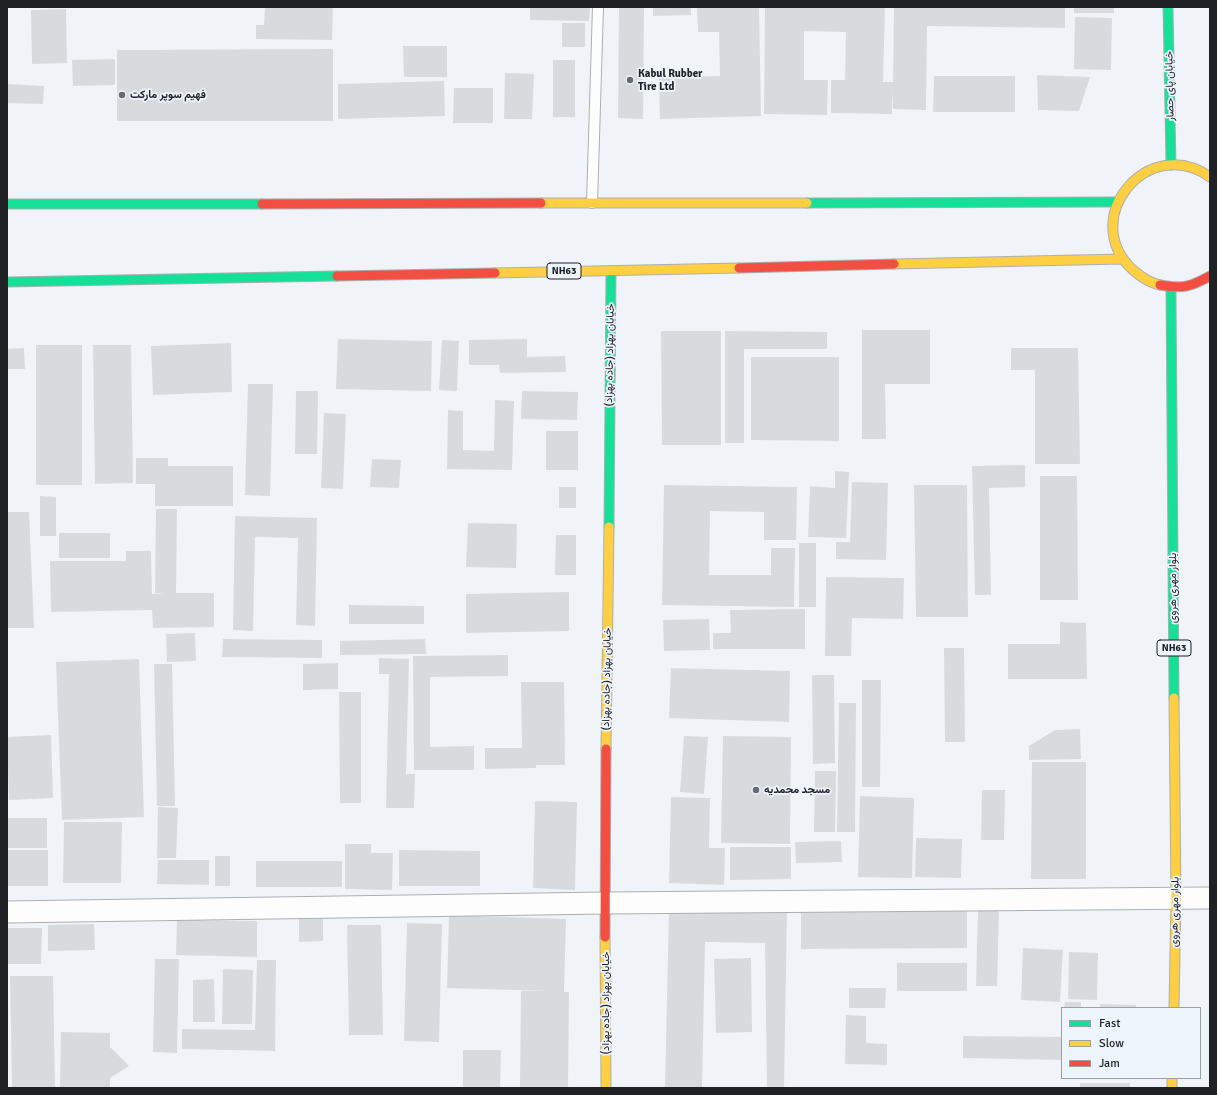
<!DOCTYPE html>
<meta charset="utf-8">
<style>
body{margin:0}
#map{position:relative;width:1217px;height:1095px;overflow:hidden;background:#f0f4f8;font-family:Signika,sans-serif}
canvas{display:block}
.frame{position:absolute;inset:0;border:8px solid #1f2124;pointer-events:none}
.legend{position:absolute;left:1061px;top:1007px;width:140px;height:72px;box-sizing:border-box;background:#edf4fc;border:1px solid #9ba0a6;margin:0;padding:5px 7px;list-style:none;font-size:12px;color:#1f2124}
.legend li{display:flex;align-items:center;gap:8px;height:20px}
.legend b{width:20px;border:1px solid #9ba0a6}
</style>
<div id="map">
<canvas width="1217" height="1095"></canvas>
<div class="frame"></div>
<ul class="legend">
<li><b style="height:5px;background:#16e098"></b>Fast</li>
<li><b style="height:5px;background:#ffcf43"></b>Slow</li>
<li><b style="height:5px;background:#f24e42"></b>Jam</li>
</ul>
</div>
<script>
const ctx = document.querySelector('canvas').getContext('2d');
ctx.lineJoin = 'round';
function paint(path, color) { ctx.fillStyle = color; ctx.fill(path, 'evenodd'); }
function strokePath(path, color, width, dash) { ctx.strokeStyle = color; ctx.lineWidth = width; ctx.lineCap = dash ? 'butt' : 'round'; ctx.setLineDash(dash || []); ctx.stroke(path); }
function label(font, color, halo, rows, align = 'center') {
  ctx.font = font + ' Signika,Vazirmatn,sans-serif'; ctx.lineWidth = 3.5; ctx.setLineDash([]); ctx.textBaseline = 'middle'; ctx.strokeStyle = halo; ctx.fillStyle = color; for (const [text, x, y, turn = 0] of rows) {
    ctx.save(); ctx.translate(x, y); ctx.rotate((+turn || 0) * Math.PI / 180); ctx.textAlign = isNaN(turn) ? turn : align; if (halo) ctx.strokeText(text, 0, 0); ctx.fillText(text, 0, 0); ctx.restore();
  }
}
const building = new Path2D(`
 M265,7H333L332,40L256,39V25H264Z
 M530,7H590L589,21L530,20Z
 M619,7H644L643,119L618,118Z
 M653,7H691V15L653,16Z
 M697,7H759L761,116L660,119L659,77L720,76L719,32H698Z
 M765,7H885L883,82H893L894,7H1065V28L927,26L926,110L893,109L892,90V114L831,113V80H845L846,32L804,31V80H828L827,115L764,114Z
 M1074,7H1114V13H1074Z
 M66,9L67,63L32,64L31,10Z
 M1075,17L1112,18L1111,70L1074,69Z
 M562,23H585V47H562Z
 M403,46H447V77H404Z
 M333,49V121H117V50Z
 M115,59V85L73,86L72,60Z
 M553,60H575V117H553Z
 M505,73L534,74L532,119H504Z
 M1037,75L1090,77L1079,111L1038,110Z
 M934,76H1015V112H933Z
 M444,81L445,116L338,119V84Z
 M7,84L44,86L43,104L7,103Z
 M454,88H493V123H453Z
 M862,330H930V384H885L886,439H862Z
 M661,331H721V445H662Z
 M725,331L827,332V349H744V443H725Z
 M338,339L432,341L431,391L336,389Z
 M527,339V357L565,356L566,372L500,373L499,365H469V340Z
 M442,340L459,341L457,391L439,390Z
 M231,343L232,392L153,395L151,346Z
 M36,345H82V485H36Z
 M93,345H131L133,483L95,484Z
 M24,348L25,369H7V349Z
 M1011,348H1078L1080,464H1035V370H1011Z
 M751,357H839V441L751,440Z
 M248,384H273L270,496L245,495Z
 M296,391H318L317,454H295Z
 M522,391L578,392L577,420L521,419Z
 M495,400L514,401L512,470L447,469L448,410L463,411V450L494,451Z
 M324,413L346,414L343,489L321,488Z
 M546,431H578V470H546Z
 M136,458H168V466H233V506H155V484H136Z
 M372,459L401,460L399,488L370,487Z
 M1025,465V487L989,488L991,595H975L972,466Z
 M835,471L849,472L846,538L808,537L810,486L835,488Z
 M1040,476H1077L1078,600H1040Z
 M852,482L888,483L886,560L836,559V542H850Z
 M664,485L797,487L796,540H764V512L710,511L709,575H771V548H795L794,607L662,605Z
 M914,485H967L968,617H916Z
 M559,487H576V508H559Z
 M40,496L56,497V536H40Z
 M156,509H177L176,593H214V627L153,628L152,610L51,612L50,561H126V551H151L152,594H165L155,593Z
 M7,512H29L34,628H7Z
 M235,516L317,518L315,626L296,625L298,538L255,537L253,631L233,630Z
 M468,523L517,524L516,568L466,567Z
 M59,533H110V558H59Z
 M556,535H576V575H555Z
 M799,543H816V607H799Z
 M826,577L904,578L903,619L852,618L851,656H825Z
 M569,592V631L466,633V594Z
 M349,605L424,606V624H349Z
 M805,609V649H713V633H731L730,610Z
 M709,619L710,650L664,651L663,620Z
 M1060,622L1086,623L1087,679H1008V644H1060Z
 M195,633L196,661L167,662L166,634Z
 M223,639L322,640V658L222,657Z
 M425,639L426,654L340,655V641Z
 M944,648H964L965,742H945Z
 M508,655V676L430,677V747L474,746V770H414L413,656Z
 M379,658L409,659L406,774H415L414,808H386L389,674H379Z
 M139,659L144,817L62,820L56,662Z
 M338,663V689L303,690V664Z
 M154,664H172L175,806H157Z
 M671,668L790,671L789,722L669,718Z
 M812,675H834L835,763L813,764Z
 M862,680H881L880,787H862Z
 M521,682H564L565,765H536V768L485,769V748H522Z
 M339,692H361V803H340Z
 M839,703H856L855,832H837Z
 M1080,729L1081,759L1029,760V746L1055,730Z
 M51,735L53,798L9,800L7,737Z
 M684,736L708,737L704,794L680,792Z
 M723,736L791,737L790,844L721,843Z
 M1032,762H1086V879H1031Z
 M815,771H836L835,832H814Z
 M982,790H1005L1004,840H981Z
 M860,796L914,798L912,878L858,877Z
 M671,797L710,798L709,848H725L724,885L669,883Z
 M535,801L577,802L575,890L533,888Z
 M158,807L178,808L176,858H157Z
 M7,818H47V848H7Z
 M64,822H122L121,883H63Z
 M916,838L962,839L961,878L915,877Z
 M841,841L842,862L796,863L795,842Z
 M345,844H371V853H393L392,890L345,889Z
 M730,847H791V879L730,880Z
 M7,850H48V886H7Z
 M399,850L480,851V886H399Z
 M215,856H230V886H215Z
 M158,860H209V885L157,884Z
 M256,861H342V887H256Z
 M669,909L787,911L784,1088H767L765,943L705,942L702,1088H665Z
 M801,910H967V948L801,949Z
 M978,911H999L997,986H976Z
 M449,915L566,919L564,992H569L568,1088H520L521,991H547L447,988Z
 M323,918V941L299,942V919Z
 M177,920L257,921V957L176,955Z
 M407,923L442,924L439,1042L404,1041Z
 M94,924L95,950L48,951V925Z
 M347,925H381L383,1035H349Z
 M7,928H42L41,964H7Z
 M1023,948L1063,950L1060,1002L1021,1000Z
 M1069,952L1098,953L1097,1000L1068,999Z
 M751,958L752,1032L716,1033L714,959Z
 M155,959H179L177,1053L153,1052Z
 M257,960H276L275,1051L182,1049V1029L255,1030Z
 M897,963H967V991H897Z
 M223,969L253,970L252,1024H222Z
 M10,976H53L55,1088H12Z
 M214,979L215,1022H193V980Z
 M849,988H886L885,1008H849Z
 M1065,1002H1081V1008H1064Z
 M1100,1004L1136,1005V1008H1100Z
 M846,1015L866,1016V1043L887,1044V1065L845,1064Z
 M61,1032L110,1033V1047L129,1066L110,1078V1088H60Z
 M963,1036L1062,1037V1060L963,1058Z
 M463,1050H501L500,1088H463Z
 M1080,1083H1130V1088H1080Z`);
const lane = new Path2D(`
 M592,203L598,7`);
const street = new Path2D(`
 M7,912L605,903L1210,898`);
const fast = new Path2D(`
 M1168,7L1171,165
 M807,203L1117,202
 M7,204H262
 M7,282L337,276
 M1171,288L1174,698
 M609,527L611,271`);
const slow = new Path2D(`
 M541,203H807
 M894,264L1122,259
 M495,273L739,268
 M1160,285C1150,283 1141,277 1133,270C1077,218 1149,133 1210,177
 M606,749L609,527
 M605,937L606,1088
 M1174,1008L1176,898L1174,698
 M1172,1078V1088`);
const jam = new Path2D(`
 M262,204L541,203
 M739,268L894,264
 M337,276L495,273
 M1160,285C1183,289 1190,287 1210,276
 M605,937L606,749`);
const markers = [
 [630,80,4,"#686b6e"],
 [122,95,4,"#686b6e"],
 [756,790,4,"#686b6e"]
];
const shields = [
 [564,271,34],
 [1174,648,34]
];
const shieldNames = [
 ["NH63",564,271],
 ["NH63",1174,648]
];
const poiNames = [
 ["Kabul Rubber",638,74],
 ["Tire Ltd",638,87],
 ["فهیم سوپر مارکت",130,95],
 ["مسجد محمدیه",764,790]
];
const streetNames = [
 ["خیابان پای حصار",1170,86,-91],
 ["خیابان بهزاد (جاده بهزاد)",610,355,-89],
 ["بلوار مهری هروی",1173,588,-90],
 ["خیابان بهزاد (جاده بهزاد)",607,679,-89],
 ["بلوار مهری هروی",1175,912,-89],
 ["خیابان بهزاد (جاده بهزاد)",606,1003,-90]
];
paint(building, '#d8dbde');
strokePath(lane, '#acafb2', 12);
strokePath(street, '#acafb2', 23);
strokePath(fast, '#acafb2', 11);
strokePath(slow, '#acafb2', 11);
strokePath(jam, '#acafb2', 11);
strokePath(lane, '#fdfdfe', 10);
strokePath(street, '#fdfdfe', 21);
strokePath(fast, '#16e098', 9);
strokePath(slow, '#ffcf43', 9);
strokePath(jam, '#f24e42', 9);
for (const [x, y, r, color] of markers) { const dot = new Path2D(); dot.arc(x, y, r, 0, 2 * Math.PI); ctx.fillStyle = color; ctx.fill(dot); strokePath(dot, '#edf4fc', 1.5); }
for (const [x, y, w] of shields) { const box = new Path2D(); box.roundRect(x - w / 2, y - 8, w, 16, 3); ctx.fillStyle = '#edf4fc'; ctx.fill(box); strokePath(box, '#1f2124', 1); }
label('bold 10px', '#1f2124', null, shieldNames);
label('bold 11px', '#1f2124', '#edf4fc', poiNames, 'left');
label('11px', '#1f2124', '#edf4fc', streetNames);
</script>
